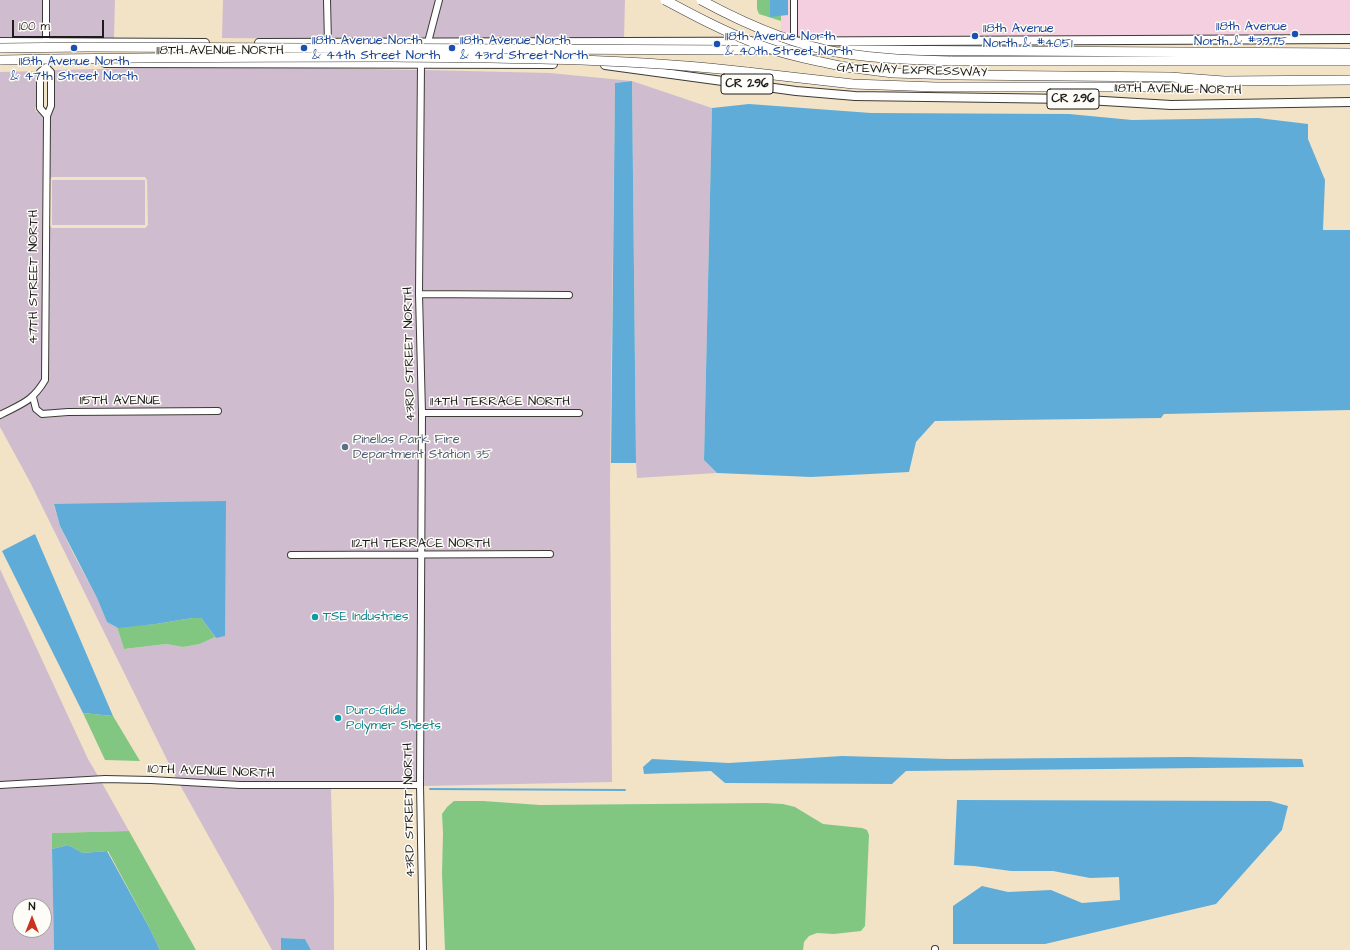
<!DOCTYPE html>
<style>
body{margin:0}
#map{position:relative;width:1350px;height:950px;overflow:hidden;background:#f2e3c7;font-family:"Architects Daughter",sans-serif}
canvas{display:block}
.north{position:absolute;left:12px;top:898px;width:40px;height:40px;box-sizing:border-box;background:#fdfcf7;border:1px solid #a3a29f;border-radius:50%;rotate:0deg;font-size:11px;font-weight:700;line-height:16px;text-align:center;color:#1c1c1c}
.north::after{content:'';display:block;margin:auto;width:14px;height:18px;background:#c8321e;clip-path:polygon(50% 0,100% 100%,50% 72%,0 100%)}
.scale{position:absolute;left:12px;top:20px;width:92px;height:18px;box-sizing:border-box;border:2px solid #1c1c1c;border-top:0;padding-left:5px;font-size:12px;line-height:14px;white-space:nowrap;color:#1c1c1c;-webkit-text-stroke:3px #fdfcf7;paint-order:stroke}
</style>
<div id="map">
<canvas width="1350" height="950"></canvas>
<div class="north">N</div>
<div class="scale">100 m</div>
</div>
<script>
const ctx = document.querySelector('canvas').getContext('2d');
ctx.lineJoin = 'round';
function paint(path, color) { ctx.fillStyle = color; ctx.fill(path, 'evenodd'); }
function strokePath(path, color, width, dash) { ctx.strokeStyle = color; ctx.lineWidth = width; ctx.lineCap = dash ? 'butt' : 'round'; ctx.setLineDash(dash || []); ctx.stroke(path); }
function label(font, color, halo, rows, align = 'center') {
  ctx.font = font + ' "Architects Daughter",sans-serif'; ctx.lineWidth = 3; ctx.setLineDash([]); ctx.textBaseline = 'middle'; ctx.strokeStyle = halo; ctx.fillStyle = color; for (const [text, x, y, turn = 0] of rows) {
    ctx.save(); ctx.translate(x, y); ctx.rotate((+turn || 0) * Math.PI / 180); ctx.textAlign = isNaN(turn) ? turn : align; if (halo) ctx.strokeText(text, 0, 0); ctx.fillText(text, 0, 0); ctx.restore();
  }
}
const built = new Path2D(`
 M788,0H791V36L781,33V16L788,15Z
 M797,0H1350V34L799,39L797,38Z`);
const industrial = new Path2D(`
 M0,0H43V37L0,38Z
 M49,0H115L114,38L49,37Z
 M223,0H324V39L222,38Z
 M330,0H436L426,40L331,39Z
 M442,0H625L624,39L432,40Z
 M223,66L417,70L416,297L419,413L418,551L288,552V559L418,558L417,782H240L176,778L30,482L0,427V419L31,402L34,411L42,418L68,416L222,414L221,408L68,409L43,411L39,407L37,398L42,392L48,380L50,117L54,106L53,70ZM52,177H145L147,180L148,225L145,228H52L49,225V180ZM54,505L225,636L215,637L200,644L183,647L166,644L124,649L117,627L107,622L97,598L74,555L60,526Z
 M424,70L550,73L632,81L712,108L704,460L717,473L637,478L636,463L632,81L615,83L610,482L612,782L424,786V558L553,557V550L424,551L425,416H582V409H425L423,297L572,298V291L423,290Z
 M38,71L36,107L35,108L36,112H38L43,118L42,379L36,389L31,394L0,411V72Z
 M52,180H145V225H52Z
 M0,569L88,759L98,776L0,782Z
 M102,783L129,831L52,833L54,950H0V789ZM20,906H44V930H20Z
 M180,785L240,789H331L334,897V950H311L305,939L281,938V950H272Z`);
const green = new Path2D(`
 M757,0H770V16H781V21L759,14L757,9Z
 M192,618H201L215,637L200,644L183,647L166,644L124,649L117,627L156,624Z
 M83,713L113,716L140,761L105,760Z
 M454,801H483L540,805L765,803L783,804L795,807L823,824L862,828L867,830L869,835L865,926L861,931L834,934L817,933L809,936L804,942L803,950H445L442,874L443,833L442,814L447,807Z
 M129,831L196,950H160L150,929L108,851L83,853L68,845L52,849V833Z`);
const water = new Path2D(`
 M770,0H788V15L770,17Z
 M632,81L636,463H611L615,83Z
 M749,104L871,113L1069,114L1132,120L1258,118L1308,124V139L1325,180L1323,230H1350V410L1164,414L1161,418L935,421L916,442L909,472L811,477L717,473L704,460L712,108Z
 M226,501L225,636L216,638L201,618H192L156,624L118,628L107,622L97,598L60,526L54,504Z
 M35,534L113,716L83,713L2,551Z
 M842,756L949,759L1188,757L1302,759L1304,767L906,771L892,784L725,783L711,771L644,774L643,767L652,759L729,763Z
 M957,800L1270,801L1288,806L1282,830L1216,904L1045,944H953V906L982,886L1008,892L1051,890L1082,903L1120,900L1119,877L1090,878L1053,871H1011L974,866L954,865Z
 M68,845L83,853L107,851L150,929L160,950H54L52,849Z
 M281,938L305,939L311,950H281Z`);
const stream = new Path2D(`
 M430,789L625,790`);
const minor = new Path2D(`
 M46,0V42
 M327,0L328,43
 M794,0V42
 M427,46L439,0
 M422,60L421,63L419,294L422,413L420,785L423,950
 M46,67L51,72V106L47,116
 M419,294L569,295
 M33,397L36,409L42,414L68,412L218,411
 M422,413H579
 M0,415C21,404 32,402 45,380L47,116L40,108V72L46,67
 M291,555L550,554
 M0,785L105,779L151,780L240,785H420
 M935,949V950`);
const major = new Path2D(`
 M0,42L205,43
 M259,43C623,43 986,40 1350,39
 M105,63L553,64
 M605,65L796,91L855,96L1070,99L1171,105L1350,102`);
const highway = new Path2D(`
 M738,50H821
 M843,50L1350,53
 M951,61H1350
 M846,67L893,73L958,75L1170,77L1224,81L1350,80
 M747,72L853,84L936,87H1174L1209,83`);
const highwayBridge = new Path2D(`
 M665,0C695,16 725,32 757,44C785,55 816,61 846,67
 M701,0C745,24 793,45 842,53C879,59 915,60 951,61
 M0,48L88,47L738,50
 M0,60C130,57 260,57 391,57C510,58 629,58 747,72`);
const markers = [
 [1295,34,4,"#1a4fb4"],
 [975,36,4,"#1a4fb4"],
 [717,44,4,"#1a4fb4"],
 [74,48,4,"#1a4fb4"],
 [304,48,4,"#1a4fb4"],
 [452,48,4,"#1a4fb4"],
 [345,447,4,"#5c6f8a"],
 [315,617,4,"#0f9aa8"],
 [338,718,4,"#0f9aa8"]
];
const shields = [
 [747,84,52],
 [1073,99,52]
];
const shieldNames = [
 ["CR 296",747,84],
 ["CR 296",1073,99]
];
const transitNames = [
 ["118th Avenue",1287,27,"right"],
 ["North & #3975",1287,42,"right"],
 ["118th Avenue",983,29],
 ["North & #4051",983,44],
 ["118th Avenue North",725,37],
 ["& 40th Street North",725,52],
 ["118th Avenue North",312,41],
 ["& 44th Street North",312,56],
 ["118th Avenue North",460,41],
 ["& 43rd Street North",460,56],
 ["118th Avenue North",74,62,"center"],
 ["& 47th Street North",74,77,"center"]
];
const streetNames = [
 ["118TH AVENUE NORTH",220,51],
 ["GATEWAY EXPRESSWAY",912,71,2],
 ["118TH AVENUE NORTH",1178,90,1],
 ["47TH STREET NORTH",34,277,-90],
 ["43RD STREET NORTH",410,354,-91],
 ["115TH AVENUE",120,401],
 ["114TH TERRACE NORTH",500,402],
 ["112TH TERRACE NORTH",421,544],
 ["110TH AVENUE NORTH",211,772,2],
 ["43RD STREET NORTH",410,810,-91]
];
const serviceNames = [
 ["Pinellas Park Fire",353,440],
 ["Department Station 35",353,455]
];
const cultureNames = [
 ["TSE Industries",323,617],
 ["Duro-Glide",346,711],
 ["Polymer Sheets",346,726]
];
paint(built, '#f3cfe0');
paint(industrial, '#cfbdcf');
paint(green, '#81c782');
paint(water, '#5facd8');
strokePath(stream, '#5facd8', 2);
strokePath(minor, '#3c3a36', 8);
strokePath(major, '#3c3a36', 10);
strokePath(highway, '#3c3a36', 10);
strokePath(minor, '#fff', 6);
strokePath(major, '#fff', 8);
strokePath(highway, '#fff', 9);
strokePath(highwayBridge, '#3c3a36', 10, []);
strokePath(highwayBridge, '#fff', 9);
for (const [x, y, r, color] of markers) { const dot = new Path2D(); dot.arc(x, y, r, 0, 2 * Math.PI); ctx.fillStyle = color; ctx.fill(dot); strokePath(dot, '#fdfcf7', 1.5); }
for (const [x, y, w] of shields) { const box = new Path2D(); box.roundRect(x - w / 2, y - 10, w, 20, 3); ctx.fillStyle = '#fdfcf7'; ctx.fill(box); strokePath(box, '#1c1c1c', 1); }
label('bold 12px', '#1c1c1c', null, shieldNames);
label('13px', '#164399', '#fdfcf7', transitNames, 'left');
label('13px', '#1c1c1c', '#fdfcf7', streetNames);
label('13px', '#4e5e75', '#fdfcf7', serviceNames, 'left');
label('13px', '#0d838f', '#fdfcf7', cultureNames, 'left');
</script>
